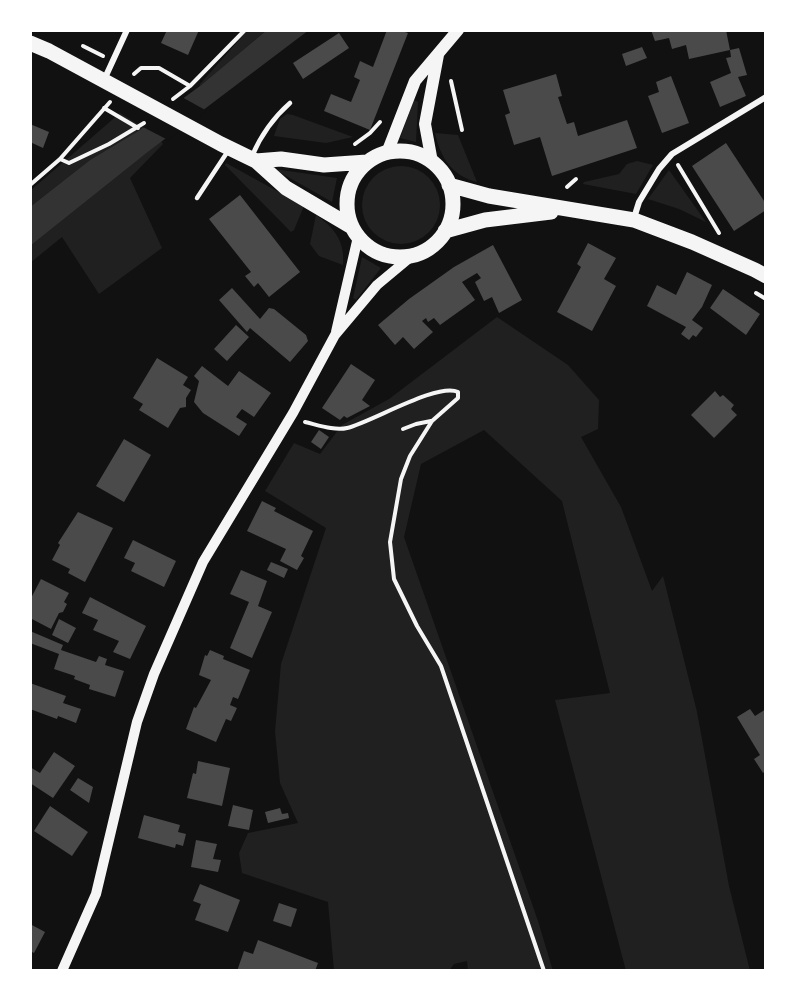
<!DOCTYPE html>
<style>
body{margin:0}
#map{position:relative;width:796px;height:1001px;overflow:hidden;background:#111;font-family:"Open Sans",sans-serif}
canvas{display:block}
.frame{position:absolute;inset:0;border:32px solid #fff;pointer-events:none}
</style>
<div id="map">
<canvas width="796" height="1001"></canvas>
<div class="frame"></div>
</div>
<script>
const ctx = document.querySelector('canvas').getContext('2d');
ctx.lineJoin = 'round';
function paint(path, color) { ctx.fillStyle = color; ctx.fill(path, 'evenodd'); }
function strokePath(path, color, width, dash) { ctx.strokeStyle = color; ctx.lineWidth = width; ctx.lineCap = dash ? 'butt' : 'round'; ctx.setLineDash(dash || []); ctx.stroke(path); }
const green = new Path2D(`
 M248,30H267L200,86V84Z
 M414,100L418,102L416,142L400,138Z
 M120,113L144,128L90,160L30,207V191Z
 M287,114L293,115L353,137L326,143L274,136L280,119Z
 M435,133L458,135L477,182C452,176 440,157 435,133Z
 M161,141L163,144L130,178L162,248L99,294L62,237L30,263V246Z
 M637,161L653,165L636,194L583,184L584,182L619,174L627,164Z
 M226,163L304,206L294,230L291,232L225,165Z
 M362 205a39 39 0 1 1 78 0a39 39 0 1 1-78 0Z
 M274,169L337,178L332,202Z
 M669,170L706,222L679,209L648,199Z
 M316,215C335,228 345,242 343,265L319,256L310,244Z
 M362,257L381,268L356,300L353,298Z
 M497,317L568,365L599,400L598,429L581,437L621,507L652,591L663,576L697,712L729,886L750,971H626L555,700L610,693L562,501L484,430L421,464L404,537L538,921L553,971H468L467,961L454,964L449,971H334L328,902L242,873L239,853L248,833L298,823L280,783L275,731L281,664L326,528L265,491L294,443L320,454L342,425L389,399Z`);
const water = new Path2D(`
 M267,30H309L149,151L30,246V207L90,160L140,130L200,86Z`);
const pier = new Path2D(`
 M180,96L207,111L168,140L141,126Z`);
const building = new Path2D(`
 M167,30H199L188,55L161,43Z
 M387,30H399L408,33L370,130L324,111L331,94L351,102L360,80L354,77L360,61L373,67Z
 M651,30H726L730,50L739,48L747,75L738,77L746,96L720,107L710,82L731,73L726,58L731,57L730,50L689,59L686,45L672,49L669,38L655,41Z
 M339,33L349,48L303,79L293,63Z
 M642,47L647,58L626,66L622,54Z
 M556,74L562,96L558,97L567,124L574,122L578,136L627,120L637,148L552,176L540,137L514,145L505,115L510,113L503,90Z
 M671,76L689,123L662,133L648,96L659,92L656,82Z
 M30,124L49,132L43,148L30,142Z
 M726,143L766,204V210L734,231L692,166Z
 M240,195L300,272L269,297L258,283L254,287L245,276L251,272L209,219Z
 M588,243L616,258L604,279L616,286L592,331L557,312L581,267L577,264Z
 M493,245L522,300L499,313L492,297L484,301L475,282L481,278L477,273L462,282L475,300L440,325L434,318L428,322L426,318L422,321L433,332L414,349L403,337L395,345L378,325L409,299L454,267Z
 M687,272L712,285L702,307L692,320L703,328L696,337L693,335L689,340L681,334L686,327L647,306L657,285L676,295Z
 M232,288L260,319L269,308L274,309L306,335L308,341L290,362L250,328L247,332L219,300Z
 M723,289L760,314L746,335L710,308Z
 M236,325L249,337L227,361L214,349Z
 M157,358L188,377L183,385L191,390L186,398V407L180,408L168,428L139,410L143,404L133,398Z
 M351,364L375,380L362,400L370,406L347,418L344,416L340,420L322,408Z
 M202,366L228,386L239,371L271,393L254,417L242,409L238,414L236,417L247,424L239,436L203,413L194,402L199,381L194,376Z
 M715,391L720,397L723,395L734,405L731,409L737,415L714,438L691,415Z
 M319,430L329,437L321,449L311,442Z
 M124,439L151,455L124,502L96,486Z
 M262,501L276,508L274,511L313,531L301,556L304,558L297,570L280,561L286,549L247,531Z
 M78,512L113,528L85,582L68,573L70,569L52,560L60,545L58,543Z
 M133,540L176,561L164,587L131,571L135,563L124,558Z
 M271,562L288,569L284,578L267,570Z
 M241,570L267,581L258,606L272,612L252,658L230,648L249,602L230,594Z
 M41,579L69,593L64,602L67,604L63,612L59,613L51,629L30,618V600Z
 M90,597L146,626L130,659L113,652L119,641L93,630L98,620L82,613Z
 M59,619L76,628L68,643L52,635Z
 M30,631L63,645L61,650L96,662L99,656L107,659L105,665L124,671L115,697L89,689L90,685L74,679L75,676L54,669L59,654L30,643Z
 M210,650L224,656L223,659L250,670L238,699L233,697L230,705L237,708L231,721L226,719L216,742L186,729L194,707L196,708L211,680L199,675L205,655L207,656Z
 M30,683L66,696L63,703L81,709L76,723L58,716L57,719L30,709Z
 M750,709L755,716L766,709V770L763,773L754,759L760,755L737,717Z
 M54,752L75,766L53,798L30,783V767L40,773Z
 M198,761L230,768L222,806L187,798L193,773L196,774Z
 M78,778L93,787L89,803L70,790Z
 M233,805L253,810L249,830L228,826Z
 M50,806L88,832L72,856L34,831Z
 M280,808L282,814L288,813L289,818L268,823L265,812Z
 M144,815L180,825L178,832L186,834L183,846L176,844L175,848L138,838Z
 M196,840L217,844L213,859L221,860L218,872L191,867Z
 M200,884L240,900L228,932L195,920L201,904L193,901Z
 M279,903L297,909L291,927L273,921Z
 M30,924L45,932L34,953L30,951Z
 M258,940L318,963L315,971H237L244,951L253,954Z`);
const path = new Path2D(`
 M83,46L103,56
 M134,74L141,68H159L190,86
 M451,81L462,130
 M173,99L190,86L245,30
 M104,108L138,128
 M355,144L370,133L380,122
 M60,159L69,163L109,144L144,123
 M678,165L719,233
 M30,185L60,159L110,102
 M567,187L576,179
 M756,293L766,299
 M305,422C318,425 335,431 347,428C370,423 438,382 458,392V398L432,421L410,456L401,479L390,542L394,579L417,626L441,666L544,971
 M403,429L416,424L431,421`);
const service = new Path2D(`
 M252,156C261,135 273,118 290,103
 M197,198L228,151`);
const minor = new Path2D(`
 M104,80L127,30
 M634,218L639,202L659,169L672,154L766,97`);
const tertiary = new Path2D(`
 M336,332L358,237
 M62,971L96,894L137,722L154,674L203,562L293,413L335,335L377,285L413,255`);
const secondary = new Path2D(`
 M387,153L415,81L458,30
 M432,162L425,124L438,55`);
const primary = new Path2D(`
 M30,43L49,51L221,144L256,161L286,188L352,227
 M347 204a53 53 0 1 1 106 0a53 53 0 1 1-106 0Z
 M256,161L281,159L324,165L367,162
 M449,185L489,196L634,220L692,242L755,270L766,276
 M445,231L485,220L551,212`);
paint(green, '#202020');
paint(water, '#333');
paint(pier, '#111');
paint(building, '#4a4a4a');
strokePath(path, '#f5f5f5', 4);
strokePath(service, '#f5f5f5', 4.5);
strokePath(minor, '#f5f5f5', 6);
strokePath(tertiary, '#f5f5f5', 10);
strokePath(secondary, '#f5f5f5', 12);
strokePath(primary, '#f5f5f5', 15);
</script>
